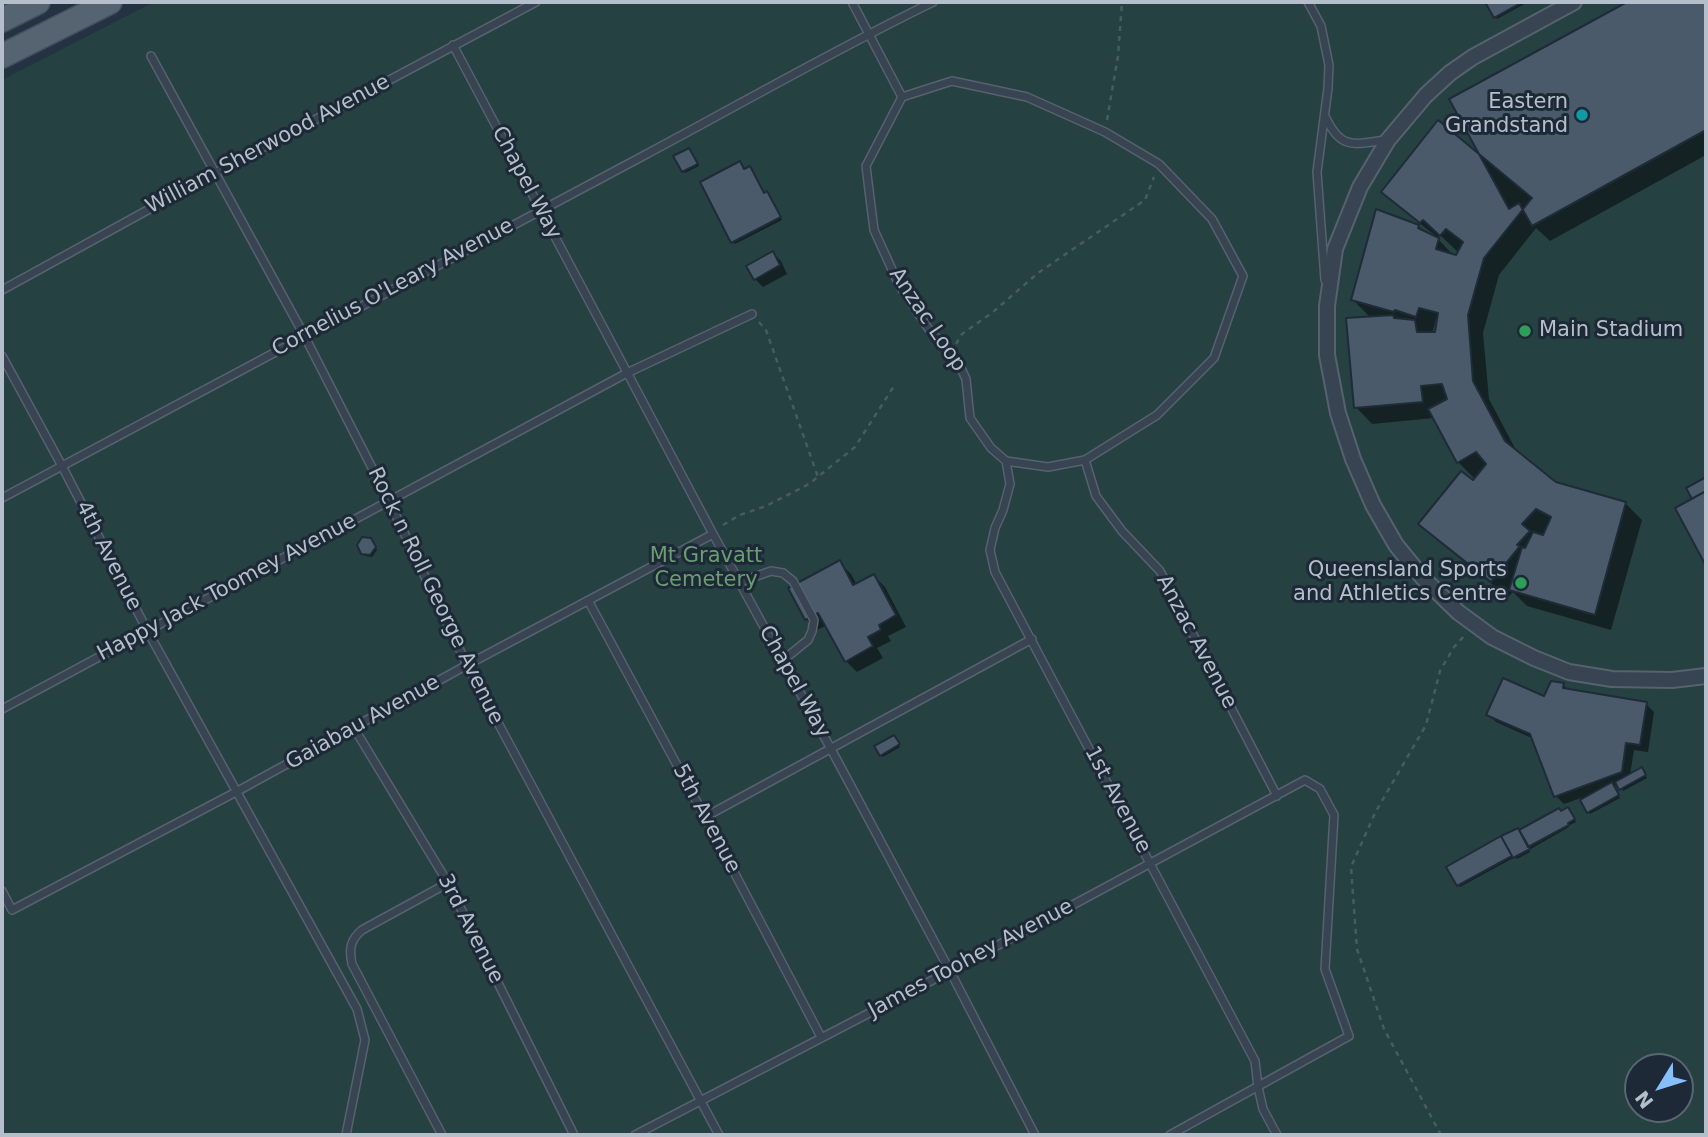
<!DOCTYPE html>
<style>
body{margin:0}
#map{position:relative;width:1708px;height:1137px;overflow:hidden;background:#243341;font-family:"DejaVu Sans",sans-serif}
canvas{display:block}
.frame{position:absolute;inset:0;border:4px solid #b5bfcb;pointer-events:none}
.north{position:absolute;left:1624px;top:1053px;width:70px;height:70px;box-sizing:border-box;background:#1d2936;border:2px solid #5a6572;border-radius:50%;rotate:232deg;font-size:19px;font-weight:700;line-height:28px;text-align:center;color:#b5bfcb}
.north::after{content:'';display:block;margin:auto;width:24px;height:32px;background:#87bffe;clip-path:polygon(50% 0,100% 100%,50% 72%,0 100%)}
</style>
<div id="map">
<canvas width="1708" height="1137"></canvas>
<div class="frame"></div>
<div class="north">N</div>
</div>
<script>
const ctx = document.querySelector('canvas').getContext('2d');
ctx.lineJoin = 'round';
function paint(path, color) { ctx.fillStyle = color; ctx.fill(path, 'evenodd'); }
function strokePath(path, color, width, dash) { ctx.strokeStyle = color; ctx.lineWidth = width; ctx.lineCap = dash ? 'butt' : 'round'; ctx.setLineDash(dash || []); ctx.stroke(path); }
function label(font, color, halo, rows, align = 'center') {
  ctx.font = font + ' "DejaVu Sans",sans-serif'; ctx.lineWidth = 6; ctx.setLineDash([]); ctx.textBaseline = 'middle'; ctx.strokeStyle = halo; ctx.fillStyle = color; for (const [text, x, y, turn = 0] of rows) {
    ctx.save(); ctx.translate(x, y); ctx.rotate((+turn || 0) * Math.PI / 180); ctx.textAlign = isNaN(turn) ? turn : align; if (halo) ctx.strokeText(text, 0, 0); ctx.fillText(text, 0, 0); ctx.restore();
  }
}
const green = new Path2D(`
 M154,2H1706V1135H2V80ZM1638,1067H1680V1109H1638Z`);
const shadow = new Path2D(`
 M1487,2H1528L1497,19Z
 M1630,2H1706V155L1550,241L1536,228L1499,275L1483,333L1489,399L1518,454L1551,481L1625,503L1642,520L1611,630L1527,606L1513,592L1508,597L1437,540L1421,524L1476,480L1458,462L1434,418L1372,424L1356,407L1371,318L1353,300L1419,226L1426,234L1436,236L1400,208L1383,192L1483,159L1451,100ZM1440,235L1459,253L1456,258L1437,238ZM1436,319L1439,320L1436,334H1432Z
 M691,152L699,166L685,173L683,171Z
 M744,171L764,195H769L782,220L735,244L733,242Z
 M773,253L781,261L787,274L763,287L755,279Z
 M373,542L377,550L372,557L365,556L363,553Z
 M840,563L851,574L857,585L874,576L885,587L906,627L888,636L891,641L877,648L883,658L857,672L846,661L827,625L817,630L806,619Z
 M1563,685L1570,691L1646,704L1654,712L1648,752L1634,750L1630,775L1643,771L1647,778L1623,791L1618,784L1613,786L1620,798L1590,814L1581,798L1564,804L1556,796L1534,739L1496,722L1488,714L1544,698Z
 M896,739L900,747L883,757L881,755Z
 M1570,811L1576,822L1568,826L1569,827L1529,850L1530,852L1517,859L1515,857L1460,887L1458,885L1520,832Z`);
const building = new Path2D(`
 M1485,2H1523L1494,18Z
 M1627,2H1706V130L1532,226L1519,203L1509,209L1449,99Z
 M1438,120L1532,198L1484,258L1468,315L1473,381L1505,441L1552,479L1556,482L1626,502L1595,615L1509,590L1522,547L1525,548L1533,532L1543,535L1551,517L1536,509L1522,524L1530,531L1517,545L1520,546L1491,582L1418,524L1461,471L1473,480L1486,464L1476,452L1457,463L1428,409L1447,399L1442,384L1421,386L1423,402L1354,408L1346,318L1393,315L1394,318L1415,320L1417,332H1435L1438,313L1419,308L1416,317L1395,310L1394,312L1351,300L1376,209L1419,225L1418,228L1439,238L1436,249L1456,255L1463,242L1446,229L1440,236L1423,220L1420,223L1381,192Z
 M689,148L698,164L682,172L673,156Z
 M740,161L744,169L750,166L764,193L767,191L781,217L731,243L700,182Z
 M773,251L780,265L754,280L746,266Z
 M1706,477V491L1692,499L1686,488Z
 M1706,491V566L1675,508Z
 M362,537L371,538L376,547L370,555L361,554L357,545Z
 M840,560L853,585L874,574L896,615L879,625L881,630L868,637L873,646L845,662L818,613L805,620L788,588Z
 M1503,678L1544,696L1551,681L1564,683L1563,688L1647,702L1640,745L1626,743L1622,772L1554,797L1530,734L1486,715Z
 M894,735L900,744L880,756L874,746Z
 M1642,767L1646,775L1619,790L1615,782Z
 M1612,782L1619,795L1587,813L1580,800Z
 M1568,807L1575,819L1568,823L1569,825L1528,847L1519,830L1559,808L1561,811Z
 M1518,828L1530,849L1513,858L1501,836Z
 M1501,836L1512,856L1457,886L1446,867Z`);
const path = new Path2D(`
 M1107,120L1118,56L1122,2
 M759,322L766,330L818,477
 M956,344L962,334L993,312L1038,273L1145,200L1154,177
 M723,525L740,515L766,506L809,484L855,447L894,386
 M1441,1135L1384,1029L1357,949L1351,867L1375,813L1426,725L1440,671L1454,647L1466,634`);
const lane = new Path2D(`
 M852,2L902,97
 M1308,2L1321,26L1329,65L1328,88L1317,172L1325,280
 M453,45L713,534L831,749L950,971L1035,1135
 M151,56L304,335L389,501L467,665L719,1135
 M952,81L1027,97L1105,132L1159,164L1212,219L1243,276L1214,358L1157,415L1085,460L1048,467L1006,461L991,448L970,418L966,379L958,362L928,328L899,285L874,230L866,166L902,97Z
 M1325,116C1341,151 1354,144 1386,140
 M2,290L215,173L536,2
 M2,356L62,466L147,630L357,1009L365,1040L346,1135
 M1085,460L1096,496L1122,531L1160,571L1277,796
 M1006,461L1010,484L1003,510L995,528L990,550L995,572L1255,1061L1258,1087L1263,1109L1277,1135
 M2,498C215,384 429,270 643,156C739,105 834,50 933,2
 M740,582L771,571L783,573L793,581L814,620L812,631L808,640L782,661
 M589,602L705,817L821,1037
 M2,709L627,373L752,314
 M354,728L448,883L574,1135
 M705,817L1032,639
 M2,891L12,910L236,792L467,665L713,534
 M442,1135L352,964C349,949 350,940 362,930L448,883
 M635,1135L950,971L1305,780L1320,789L1334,815L1325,969L1349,1036L1170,1135`);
const street = new Path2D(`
 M1574,2L1473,57L1450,73L1426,95L1388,140L1360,187L1335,249L1327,306V355L1338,413L1353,459L1373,505L1396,545L1423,578L1458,612L1492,637L1534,658L1569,672L1612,679L1672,680L1706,676`);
const primary = new Path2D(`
 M2,20L38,2
 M2,56L110,2`);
const markers = [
 [1582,115,7,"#0f9aa8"],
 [1525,331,7,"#2e9e5b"],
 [1521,583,7,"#2e9e5b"]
];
const poiNames = [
 ["Eastern",1568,103],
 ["Grandstand",1568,127],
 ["Main Stadium",1539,331,"left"],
 ["Queensland Sports",1507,571],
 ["and Athletics Centre",1507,595]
];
const streetNames = [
 ["William Sherwood Avenue",268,145,-28],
 ["Chapel Way",526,183,62],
 ["Cornelius O'Leary Avenue",393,288,-28],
 ["Anzac Loop",927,320,56],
 ["4th Avenue",108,556,63],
 ["Happy Jack Toomey Avenue",227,588,-28],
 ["Rock n Roll George Avenue",435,596,64],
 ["Anzac Avenue",1196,642,62],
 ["Chapel Way",794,682,61],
 ["Gaiabau Avenue",363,723,-29],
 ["1st Avenue",1117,800,62],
 ["5th Avenue",706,819,62],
 ["3rd Avenue",470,929,63],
 ["James Toohey Avenue",971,959,-28]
];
const parkNames = [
 ["Mt Gravatt",706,557],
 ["Cemetery",706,581]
];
paint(green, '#264142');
paint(shadow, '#0007');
paint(building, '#4a5a6a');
strokePath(building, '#1f2b38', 2);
strokePath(lane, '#56626e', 10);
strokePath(street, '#56626e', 18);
strokePath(primary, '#45505d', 26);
strokePath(path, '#445e5f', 2.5, [5, 5]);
strokePath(lane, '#384451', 7);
strokePath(street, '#384451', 14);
strokePath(primary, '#566471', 23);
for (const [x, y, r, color] of markers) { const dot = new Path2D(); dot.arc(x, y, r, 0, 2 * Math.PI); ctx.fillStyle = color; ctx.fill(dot); strokePath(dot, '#1d2936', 2.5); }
label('21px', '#b5bfcb', '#1d2936', poiNames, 'right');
label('21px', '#b5bfcb', '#1d2936', streetNames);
label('21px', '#6a9e71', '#1d2936', parkNames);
</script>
